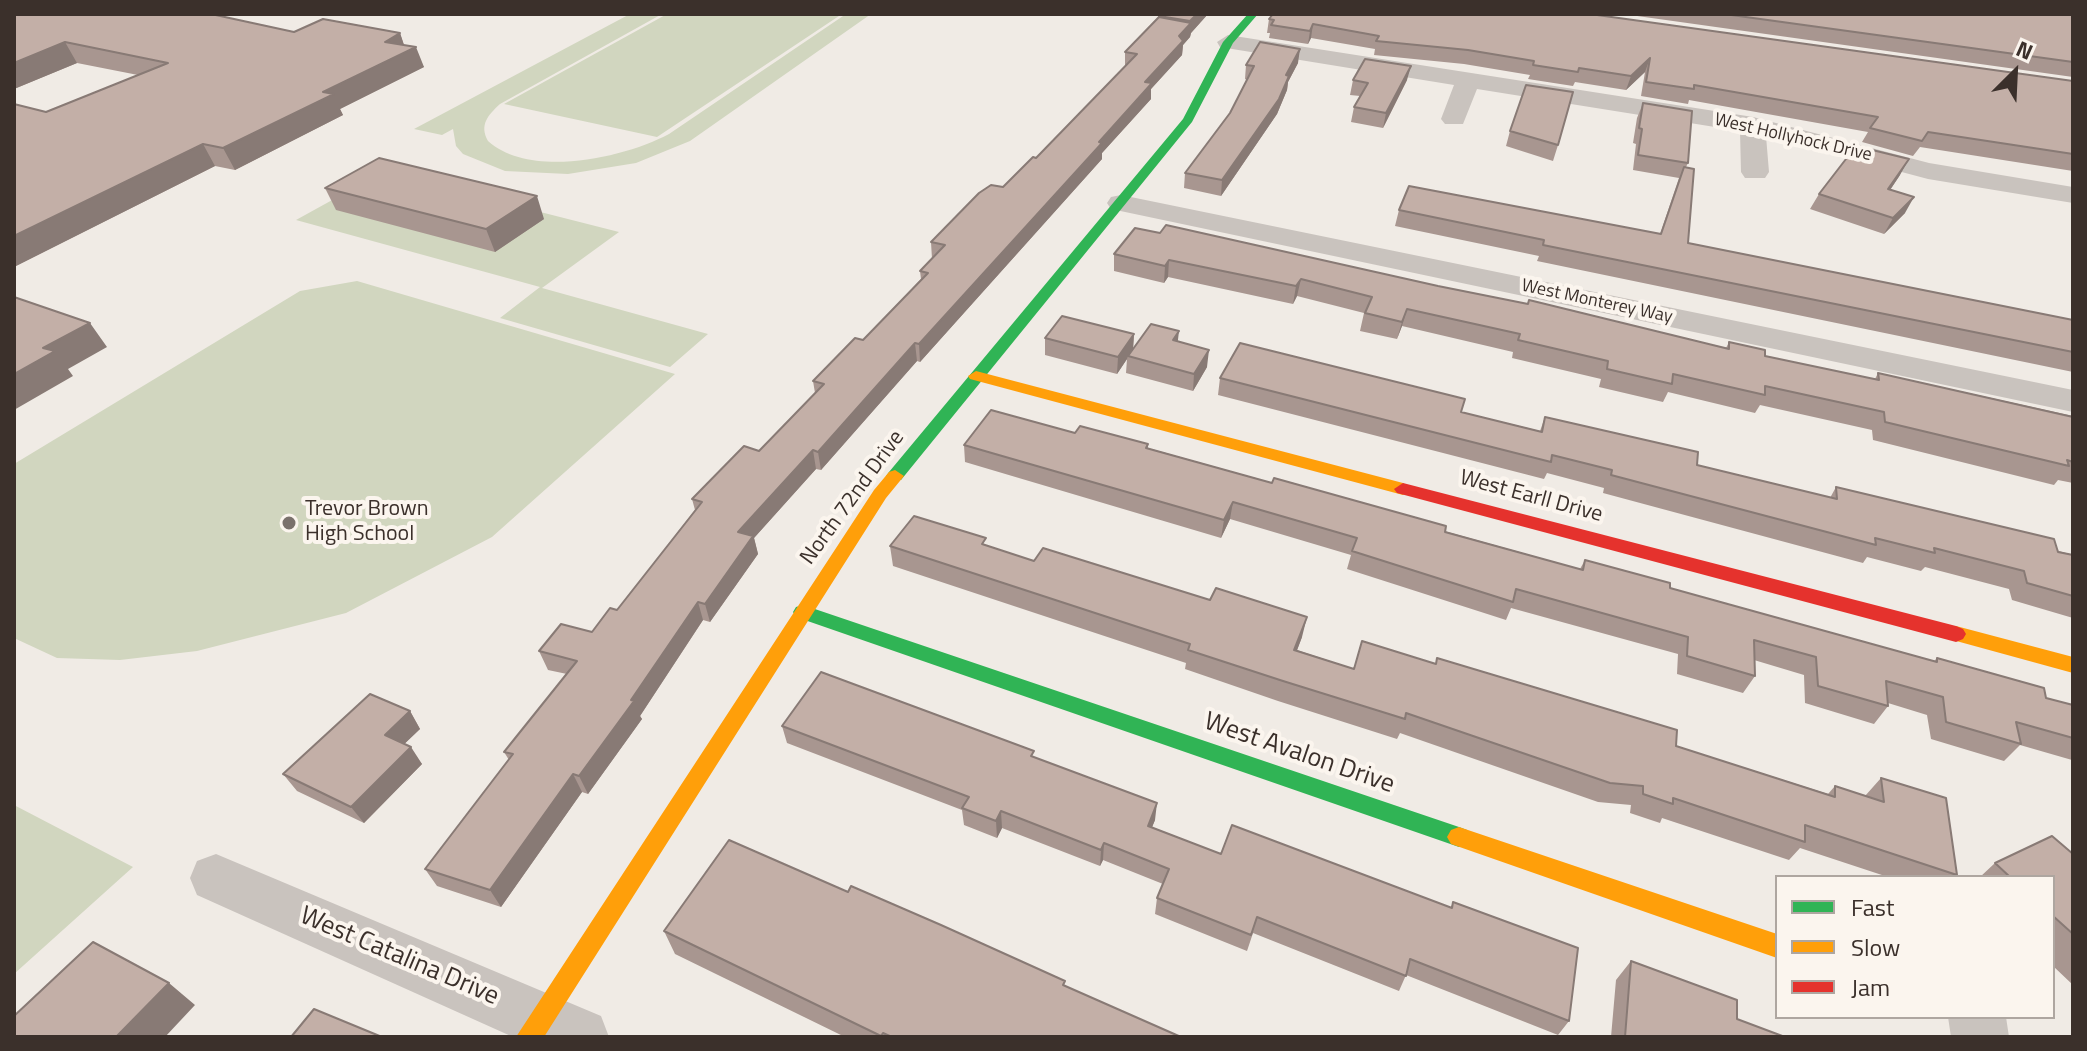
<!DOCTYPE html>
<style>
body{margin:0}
#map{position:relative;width:2087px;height:1051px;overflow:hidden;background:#f0ebe5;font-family:"Titillium Web",sans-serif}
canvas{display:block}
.frame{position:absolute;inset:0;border:16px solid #3b302b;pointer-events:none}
.legend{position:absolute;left:1775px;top:875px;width:280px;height:144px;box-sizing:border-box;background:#fbf5ee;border:2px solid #aea6a0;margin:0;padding:10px 14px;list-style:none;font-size:24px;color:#3b302b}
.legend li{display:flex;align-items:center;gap:16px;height:40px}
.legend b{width:40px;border:2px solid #aea6a0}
.north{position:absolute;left:1975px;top:32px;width:80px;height:80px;-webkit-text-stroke:6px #fbf5ee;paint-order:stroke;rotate:24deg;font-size:22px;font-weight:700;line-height:32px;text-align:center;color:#3b302b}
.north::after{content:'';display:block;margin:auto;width:28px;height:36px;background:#3b302b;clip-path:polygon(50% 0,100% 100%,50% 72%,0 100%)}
</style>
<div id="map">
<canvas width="2087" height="1051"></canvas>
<div class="frame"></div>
<ul class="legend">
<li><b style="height:10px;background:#30b455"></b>Fast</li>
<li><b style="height:10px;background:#ff9f0a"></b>Slow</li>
<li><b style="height:10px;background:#e5322d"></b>Jam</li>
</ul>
<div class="north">N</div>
</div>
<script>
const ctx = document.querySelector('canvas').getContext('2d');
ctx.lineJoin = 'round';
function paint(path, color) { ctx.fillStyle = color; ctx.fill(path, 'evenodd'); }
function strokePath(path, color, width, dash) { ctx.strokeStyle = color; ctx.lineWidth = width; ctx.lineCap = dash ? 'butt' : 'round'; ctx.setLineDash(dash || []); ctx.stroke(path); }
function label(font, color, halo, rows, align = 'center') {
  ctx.font = font + ' "Titillium Web",sans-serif'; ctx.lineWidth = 8; ctx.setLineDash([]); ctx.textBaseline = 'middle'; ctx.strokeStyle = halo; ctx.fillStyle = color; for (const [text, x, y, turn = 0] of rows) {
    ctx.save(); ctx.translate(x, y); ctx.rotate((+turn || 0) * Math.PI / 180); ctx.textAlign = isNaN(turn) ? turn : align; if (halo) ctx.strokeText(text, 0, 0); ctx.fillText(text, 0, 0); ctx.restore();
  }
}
const green = new Path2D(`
 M630,14H662L500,104C488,115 479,125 488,141C530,179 624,158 669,134L846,14H871L690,141L636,163L568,174L505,171L463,154L456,146L453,129L442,135L414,129Z
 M667,14H842L657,137L504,104Z
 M383,172L619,232L542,288L708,334L670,367L500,318L540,287L296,220Z
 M357,281L675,374L492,537L346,613L197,651L120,660L57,658L14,638V464L300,291Z
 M14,805L133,867L14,974Z`);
const street = new Path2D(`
 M1228,35L1753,117L1929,163L2073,187V203L1928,179L1766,136L1769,172L1765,178H1745L1741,172L1740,131L1477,89L1463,124H1445L1441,119L1454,85L1220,47L1217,42Z
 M1121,195L2073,390V412L1111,209L1107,203L1111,197Z
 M216,854L601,1016L609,1037H513L197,895L190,878L197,861Z
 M1948,1017H2006L2009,1037H1951Z`);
const fast = new Path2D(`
 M1248,14H1258L1233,43L1192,122L901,480H889L886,476L889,472L1183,119L1223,42Z
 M803,605L1459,827L1467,830L1471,837L1467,844L1459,847L796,617L793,612L796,607Z`);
const slow = new Path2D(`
 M976,371L1403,483L1412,489L1403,495L970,379L968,376Z
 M895,470L904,476L886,498L544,1037H516L874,490L889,472Z
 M1956,626L2073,657V673L1949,639L1946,634L1949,629Z
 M1459,827L1777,934V958L1451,844L1447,837L1451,830Z`);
const jam = new Path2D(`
 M1403,483L1956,626L1963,629L1966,634L1963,639L1956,642L1397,493L1394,489Z`);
const wall = new Path2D(`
 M14,14L294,32L400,33L404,45L424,67L340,109L343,115L235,170L215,166L14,267V104L46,112L138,75L77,63L14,89Z
 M1208,14L1191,33L1190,37L1183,45L1182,55L1151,89V99L1102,153V159L920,362L917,361L821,470L816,469L754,538L758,554L710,622L703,620L640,716L642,719L588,794L582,792L501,907L437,886L425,869L509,760L504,752L567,674L548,670L539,651L592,632L617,610L695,510L692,499L759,451L815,393L813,381L863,340L921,279L920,271L932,259L931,242L1003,187L1036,158L1125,67V52L1159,16Z
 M1623,14H2073V77Z
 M1269,19L2073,81V171L1920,147L1913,156L1862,142L1868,132L1689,100L1688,104L1641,96L1645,72L1626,90L1575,82L1573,86L1528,79L1530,75L1464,64L1374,55L1375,49L1311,38L1308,44L1269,38L1270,33H1267Z
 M1298,63L1288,82L1287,90L1277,114L1221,196L1184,188L1185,173L1230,113L1247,80L1245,79L1246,65Z
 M1353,80H1407L1383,128L1351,122L1354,107L1360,96L1350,95Z
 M1643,103L1688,163L1686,167L1688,243L2073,320V372L1537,261L1539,256L1395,226L1399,210L1660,234L1679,178L1633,170L1636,144L1633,143L1637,118Z
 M1510,131L1558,145L1553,161L1506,146Z
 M1900,175L1890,190L1905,213L1884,234L1810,209L1819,194Z
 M325,188L544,219L495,252L336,210Z
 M1160,233L1438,286L1726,348L1729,342L1765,356L1875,379L1878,373L2073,416V483L2058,480L2054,485L1873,440L1872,430L1760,405L1755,413L1668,392L1663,402L1599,387L1601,379L1512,358L1513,352L1402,326L1397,339L1360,331L1364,313L1297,296L1293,304L1168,277L1164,283L1114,271V254Z
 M1134,334L1133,348L1178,342L1207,367L1193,391L1126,373L1127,359L1117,374L1045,355V338Z
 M1220,378L1461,412L1540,431L1545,417L1697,465L1830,498L1836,487L2073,555V618L2012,600L2009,589L1925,567L1921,571L1867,557L1863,563L1603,493L1604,488L1547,473L1544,479L1218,395Z
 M1075,433L1148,444V448L1580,569L1585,560L1670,588L1934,661L1937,658L2046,698L2073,705V764L2072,760L2020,745L2004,761L1931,739L1927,715L1888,703V706L1874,724L1805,703L1804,675L1754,660L1755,676L1743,693L1677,674L1678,654L1511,608L1506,620L1347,569L1351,555L1230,519L1221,538L965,462L964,445Z
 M986,545L1034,561L1302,637L1297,650L1354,669L1676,746L1828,794L1835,786L1865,796L1881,778L1957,875L1954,877H1888L1800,848L1789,860L1662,818L1660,823L1630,813L1631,805L1598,802L1400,733L1397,739L1278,701L1185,669L1186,663L893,566L890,546Z
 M410,711L420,729L404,744L422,764L364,823L297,791L283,774Z
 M782,726L1034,757L1155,820L1152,827L1221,854L1451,907L1453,902L1569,1021L1558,1035L1406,975L1399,991L1253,933L1247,951L1155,914L1157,898L1163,884L1103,860L1100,866L1002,828L997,838L964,825L962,810L787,743Z
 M2073,854V985L2053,966V877H1980L1995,863Z
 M664,931L1064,986L1181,1037H845L675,954Z
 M1631,961L1737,1019L1785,1037H1611L1616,980Z`);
const shadedWall = new Path2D(`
 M1197,14H1208L1191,33L1190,37L1183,45L1182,55L1151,89V99L1102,153V159L920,362L919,344L1099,142L1145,82L1179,36L1190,24V21Z
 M1313,24L1311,38L1308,44L1310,31Z
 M400,33L406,51L416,47L424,67L340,109L343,115L235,170L223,148Z
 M65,42L77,63L14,89V63Z
 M1300,49L1298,63L1288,82L1287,90L1277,114L1221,196L1222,180L1286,75Z
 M1650,58L1645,72L1626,90L1631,76Z
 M1411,66L1407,80L1383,128L1386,113Z
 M203,144L215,166L14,267V236Z
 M1909,159L1900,175L1880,205L1888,189Z
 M537,196L544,219L495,252L486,229Z
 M1914,197L1905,213L1884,234L1893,218Z
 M1169,260L1168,277L1164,283L1165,266Z
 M1301,279L1297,296L1293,304L1296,286Z
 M1407,309L1402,326L1397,339L1402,322Z
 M90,323L107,347L68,369L73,376L14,410V374L43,348Z
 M1179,331L1177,348L1173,340Z
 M1134,334L1133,350L1128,356L1127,359L1117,374L1118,357Z
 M915,343L917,361L821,470L818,452Z
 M1209,350L1207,367L1193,391L1194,374Z
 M813,450L816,469L754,538L758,554L710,622L705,604L738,532Z
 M1233,502L1230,519L1221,538L1224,520Z
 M698,602L703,620L640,716L642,719L588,794L579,776Z
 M1307,617L1302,637L1290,669L1294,650Z
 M410,711L420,729L396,752L385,735Z
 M411,747L422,764L364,823L351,807Z
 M573,774L582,792L501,907L490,890Z
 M1157,803L1155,820L1146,842L1148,826Z
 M1001,811L1002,828L997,838L996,821Z
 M1104,843L1103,860L1100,866L1101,850Z
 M169,983L195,1005L165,1037H116Z`);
const building = new Path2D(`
 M14,14H211L294,32L323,19L400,33L385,42L416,47L323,92L334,94L223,148L203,144L14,236V104L46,112L168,63L65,42L14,63Z
 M1161,14H1197L1190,21L1159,16Z
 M1273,14H1590L2073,81V154L1928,132L1922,141L1870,128L1878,117L1694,85V89L1646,82L1650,58L1631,76L1579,68L1578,72L1533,65L1534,61L1468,50L1376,41L1379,36L1313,24L1310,31L1271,25L1274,20L1269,19Z
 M1724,14H2073V62Z
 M1159,17L1191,23L1179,36L1183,41L1145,82L1152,83L1099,142L1102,143L919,344L915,343L818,452L813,450L738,532L753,536L705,604L698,602L631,700L634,701L579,776L573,774L490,890L425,869L513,754L504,752L577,661L539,651L561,624L592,632L610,608L617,610L702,502L692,499L744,446L759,451L824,384L813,381L855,338L863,340L928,273L920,271L945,245L931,242L979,193L991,185L1003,187L1033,157L1036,158L1137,54L1125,52Z
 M1260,42L1300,49L1286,75L1289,76L1279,99L1222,180L1185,173L1230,113L1254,66L1246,65Z
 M1365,59L1411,66L1386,113L1354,107L1368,83L1353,80Z
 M1526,85L1573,92L1558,145L1510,131Z
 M1643,103L1692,111L1688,163L1638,155L1642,129L1639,128Z
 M1856,146L1909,159L1888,189L1914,197L1893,218L1819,194Z
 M379,158L537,196L486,229L325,188Z
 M1684,167L1694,169L1688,243L2073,320V352L1543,245L1544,240L1399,210L1409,186L1661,234Z
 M1166,225L1438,286L1528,304L1529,300L1729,349V342L1765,350V356L1879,380L1878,373L2073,417V462L2067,460L2069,466L1885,422L1884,412L1765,386V395L1673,374L1672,384L1607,369L1608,361L1518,340L1520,334L1407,309L1402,322L1365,313L1372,297L1301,279L1296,286L1169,260L1165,266L1114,254L1135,228L1160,233Z
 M14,297L90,323L43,348L55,351L14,374Z
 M1062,316L1134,334L1118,357L1045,338Z
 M1151,324L1179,331L1173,340L1209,350L1194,374L1128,356Z
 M1240,343L1465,399L1461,412L1542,432L1545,417L1698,452L1697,465L1837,499L1836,487L2054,539L2058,552L2073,555V596L2027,583L2024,571L1934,548L1935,553L1875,538L1876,545L1611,475L1612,470L1552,455L1551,462L1220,378Z
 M991,410L1075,433L1080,426L1148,444L1146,448L1272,483L1274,478L1446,526L1445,532L1583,570L1585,560L1670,583V588L1937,662V658L2044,688L2046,698L2073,705V738L2016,722L2021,744L1946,722L1943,697L1886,681L1888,706L1818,686L1816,657L1754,640L1755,676L1687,656L1688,637L1516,589L1513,602L1352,551L1357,538L1233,502L1224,520L964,445Z
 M914,516L986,538L982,544L1034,561L1043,548L1210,600L1216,588L1307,617L1294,650L1354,669L1362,641L1436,664L1437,658L1677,730L1676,746L1835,797V786L1884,802L1881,778L1946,798L1957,875L1805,825V842L1673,798V804L1643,794V786L1610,783L1406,713L1405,719L1283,681L1188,650L1190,644L890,546Z
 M821,672L1034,751L1031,756L1157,803L1148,826L1221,854L1232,825L1452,908L1453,902L1578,948L1569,1021L1410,959L1406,976L1257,917L1251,935L1157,898L1169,869L1104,843L1101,850L1001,811L996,821L962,808L969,797L782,726Z
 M370,694L410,711L385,735L411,747L351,807L283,774Z
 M2052,836L2073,854V934L2053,916V877H2010L1995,863Z
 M729,840L848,892L851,886L941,925L1065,981L1063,985L1181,1037H892L883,1033L881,1036L664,931Z
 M93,942L169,983L116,1037H14V1016Z
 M1631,961L1737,1000V1019L1785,1037H1625Z
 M314,1009L382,1037H291Z`);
const markers = [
 [289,523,8,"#7a716c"]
];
const farStreetnames = [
 ["West Hollyhock Drive",1793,138,13],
 ["West Monterey Way",1597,302,12]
];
const streetNames = [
 ["West Earll Drive",1531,497,15],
 ["North 72nd Drive",853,498,-54]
];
const poiNames = [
 ["Trevor Brown",305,510],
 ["High School",305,535]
];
const nearStreetnames = [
 ["West Avalon Drive",1299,754,19],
 ["West Catalina Drive",399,957,23]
];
paint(green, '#d1d6bf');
paint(street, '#c9c3be');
paint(fast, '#30b455');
paint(slow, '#ff9f0a');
paint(jam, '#e5322d');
paint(wall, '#a89690');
paint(shadedWall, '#887a75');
paint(building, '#c3afa7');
strokePath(building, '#887a75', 2);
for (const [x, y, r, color] of markers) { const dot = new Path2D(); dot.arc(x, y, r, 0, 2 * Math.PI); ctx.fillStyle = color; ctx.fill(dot); strokePath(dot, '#fbf5ee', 3); }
label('18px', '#3b302b', '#fbf5ee', farStreetnames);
label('22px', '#3b302b', '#fbf5ee', streetNames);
label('22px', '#3b302b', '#fbf5ee', poiNames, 'left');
label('26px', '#3b302b', '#fbf5ee', nearStreetnames);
</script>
